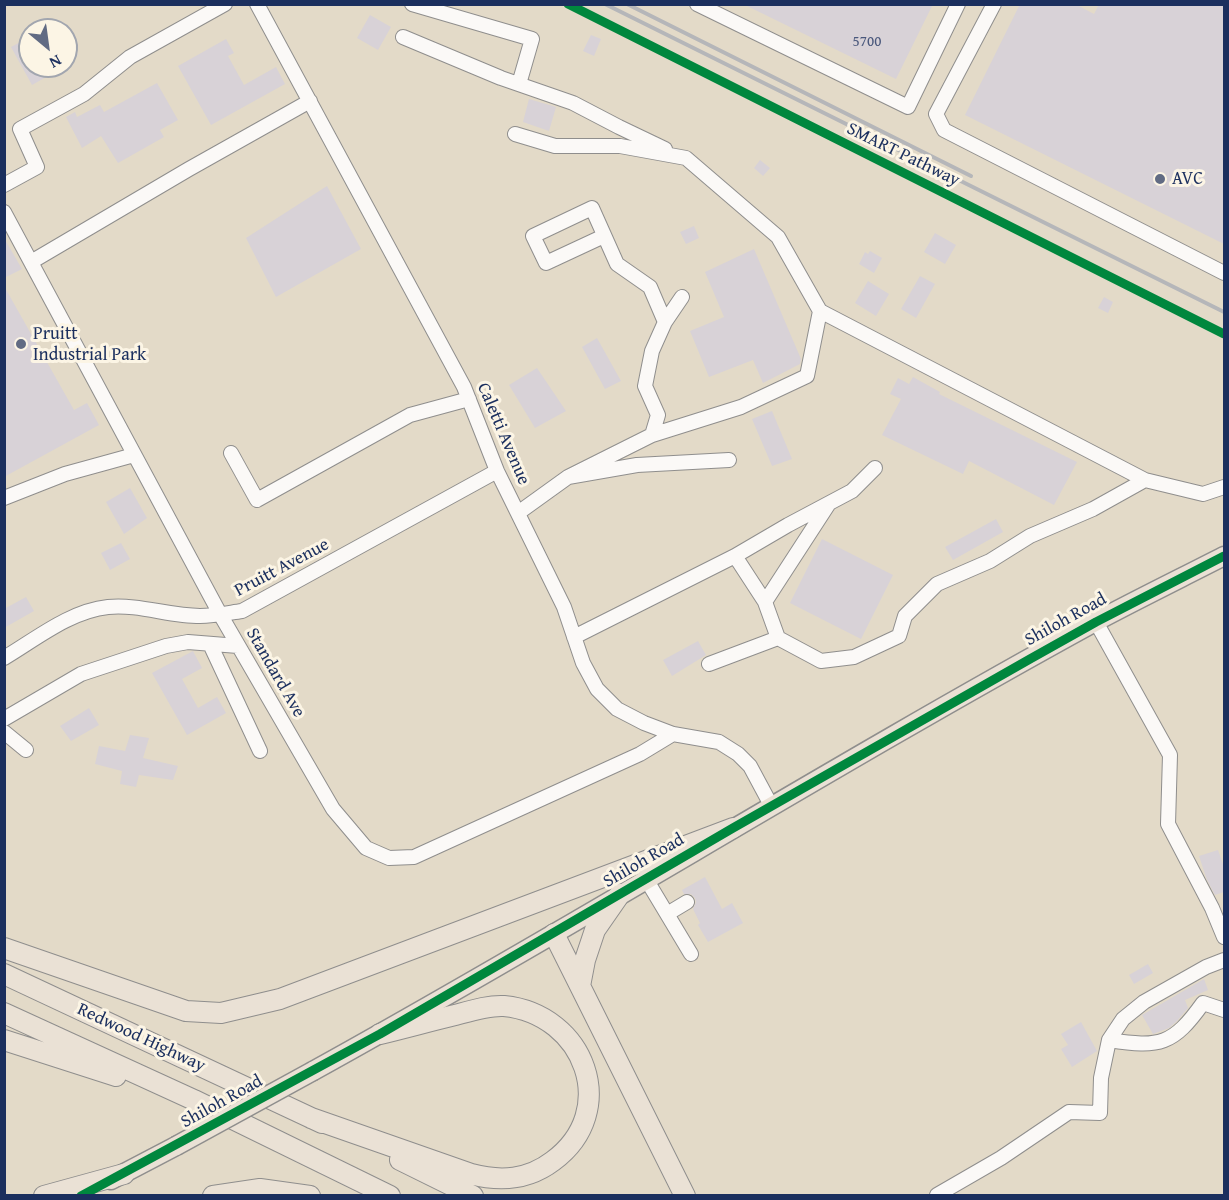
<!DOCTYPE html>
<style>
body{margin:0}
#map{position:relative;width:1229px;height:1200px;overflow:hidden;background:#e3dac8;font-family:"Gentium Book Plus",serif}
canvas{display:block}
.frame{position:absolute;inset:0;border:6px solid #1b2f5e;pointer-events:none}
.north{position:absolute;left:18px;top:18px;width:60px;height:60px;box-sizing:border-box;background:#fcf5e5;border:2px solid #a2a6af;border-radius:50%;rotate:151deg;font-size:16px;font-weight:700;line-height:24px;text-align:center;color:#1b2f5e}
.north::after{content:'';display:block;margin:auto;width:21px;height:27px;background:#616b83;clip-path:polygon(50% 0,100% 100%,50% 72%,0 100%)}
</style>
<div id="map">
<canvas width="1229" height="1200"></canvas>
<div class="frame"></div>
<div class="north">N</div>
</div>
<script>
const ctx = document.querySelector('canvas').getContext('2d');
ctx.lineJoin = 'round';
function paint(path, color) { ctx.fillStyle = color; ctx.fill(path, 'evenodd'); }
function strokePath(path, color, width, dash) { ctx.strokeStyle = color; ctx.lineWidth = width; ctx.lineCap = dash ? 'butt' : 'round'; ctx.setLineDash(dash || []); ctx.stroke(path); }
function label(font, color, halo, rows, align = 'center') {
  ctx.font = font + ' "Gentium Book Plus",serif'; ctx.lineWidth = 6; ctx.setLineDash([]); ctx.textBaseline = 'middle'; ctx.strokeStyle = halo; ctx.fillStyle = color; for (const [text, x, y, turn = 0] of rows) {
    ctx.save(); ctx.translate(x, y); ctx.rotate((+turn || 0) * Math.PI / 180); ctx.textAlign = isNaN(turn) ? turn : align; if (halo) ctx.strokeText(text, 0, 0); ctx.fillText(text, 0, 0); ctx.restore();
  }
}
const building = new Path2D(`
 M743,4H933L896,79Z
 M1020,4H1075L1094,14L1099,4H1224V244L965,115Z
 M370,15L391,27L378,50L357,38Z
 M66,33L78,55L66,62Z
 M591,35L601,39L594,56L583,51Z
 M30,37V66H43L48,76L32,85L11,47Z
 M226,39L234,53L228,56L244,85L276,67L285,84L211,125L178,66Z
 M157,83L178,120L160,130L164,137L118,163L101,136L82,148L66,117L75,112L77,117L100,105L104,112Z
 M529,99L556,107L549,131L523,122Z
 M760,160L770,168L763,176L754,168Z
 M327,186L361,249L276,297L246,238Z
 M694,226L699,238L686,244L680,232Z
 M935,233L956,245L945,264L924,252Z
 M4,238L22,269L4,278Z
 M754,249L801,359L800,364L763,383L753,360L709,377L690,331L724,317L705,272Z
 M870,251L882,258L874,273L859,264L865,252L868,254Z
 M920,276L935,284L916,318L901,309Z
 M868,281L889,294L876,316L855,303Z
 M4,286L74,410L87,403L99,425L4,477Z
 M1104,297L1113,302L1108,313L1098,308Z
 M597,338L621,381L605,389L582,347Z
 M537,368L566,411L535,428L509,385Z
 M913,377L940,392L939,394L1077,462L1054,505L969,461L963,474L882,435L901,399L890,394L898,378L909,384Z
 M772,411L792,459L772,466L752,419Z
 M130,488L147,518L124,534L106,502Z
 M996,519L1003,532L953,560L945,547Z
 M822,539L893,575L861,639L790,603Z
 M121,543L130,559L110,570L101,553Z
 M26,597L34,611L4,628V609Z
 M698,641L706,655L672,676L663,660Z
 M193,651L202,668L182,679L198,708L217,697L226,713L187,735L152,673Z
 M89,708L99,725L71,741L60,726Z
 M130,735L149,738L143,758L178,766L173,780L139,775L136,787L120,784L122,771L95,764L99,746L125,751Z
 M1218,850L1224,867V892L1215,895L1207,880L1199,856Z
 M705,877L722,909L732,903L743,923L708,942L698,925L700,923L693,909L696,902L695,898L691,894H684L682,890Z
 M1148,964L1153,973L1134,984L1129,975Z
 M1204,979L1208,990L1185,1000L1188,1008L1177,1021L1169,1028L1153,1034L1142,1015Z
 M1081,1022L1097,1051L1072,1067L1061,1049L1068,1045L1061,1034Z`);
const minor = new Path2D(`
 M257,4L464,387L497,471L564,607L583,663L597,689L617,709L644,723L673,734L719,742L738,754L750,766L772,807
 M412,4L532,39L519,84
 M697,4L908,107L958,4
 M994,4L936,114L944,130L1224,273
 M403,37L501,78L573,103L619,127L665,149
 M515,134L555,146H620L686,158L778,237L820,311L1145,480L1203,494L1224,487
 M4,185L37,167L20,129L84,94L130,57L225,4
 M4,212L220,614L333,809L366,848L389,858L414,857L640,754L673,734
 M604,236L546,263L533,236L592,208L617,264L650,287L665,322
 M31,262L189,169L310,101
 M652,435L658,415L645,386L652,351L665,322L682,297
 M231,453L257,500L410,415L469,399
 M568,477L652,435L741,407L807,376L820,311
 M4,498L65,474L134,455
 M518,513L568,477L637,465L729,460
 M735,556L788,525L852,491L875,468
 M765,602L828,505
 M1096,622L1170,755L1168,824L1212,908L1224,937
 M574,637L735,556L765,602L778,638
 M210,644L260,751
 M4,658C36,639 70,611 108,607C139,604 169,616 200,616C214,616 228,613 242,611L497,471
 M709,664L778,638L821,661L854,657L899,636L905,616L937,584L990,561L1030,536L1093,509L1145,480
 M4,719L81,674L166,646L188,642L238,646
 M4,732L26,750
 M646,879L691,954
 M667,914L687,902
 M1109,1040L1123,1019L1144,1002L1206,967L1224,960
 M937,1195L1001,1158L1069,1112L1100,1113L1101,1078L1109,1040C1160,1048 1173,1045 1203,1003L1224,1010`);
const major = new Path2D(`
 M313,1071C576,926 830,767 1093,623C1136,600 1181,578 1224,556
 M111,1180L176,1146`);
const highway = new Path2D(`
 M554,934L685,1196
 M4,948L186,1011L221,1013L280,999L733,828
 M4,974L322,1123
 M580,986L585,960L595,930L620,894
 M4,1013L194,1100L390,1196
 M4,1040L116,1076
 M311,1118L471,1174C501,1182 528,1180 553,1161C621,1111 585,1014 504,1006C489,1005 470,1011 455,1015C430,1021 405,1028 380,1034
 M400,1160L473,1196
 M44,1196L124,1174
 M213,1196L260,1189L310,1196`);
const rail = new Path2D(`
 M605,4L1224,312
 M627,4L971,176`);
const majorBridge = new Path2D(`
 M176,1146L313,1071`);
const cycleway = new Path2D(`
 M568,4L1224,334
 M81,1196L380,1034L733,828L1030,659L1096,622L1224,556`);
const markers = [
 [1160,179,6,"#616b83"],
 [21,344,6,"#616b83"]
];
const numberNames = [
 ["5700",867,42]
];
const streetNames = [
 ["SMART Pathway",903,155,26],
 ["Caletti Avenue",503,434,67],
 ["Pruitt Avenue",282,568,-28],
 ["Shiloh Road",1066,620,-29],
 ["Standard Ave",275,673,60],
 ["Shiloh Road",644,861,-30],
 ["Redwood Highway",141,1038,25],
 ["Shiloh Road",222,1102,-29]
];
const poiNames = [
 ["AVC",1172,179],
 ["Pruitt",33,334],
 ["Industrial Park",33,355]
];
paint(building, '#d8d2d7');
strokePath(minor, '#8f8e8d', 16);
strokePath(major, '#8f8e8d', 21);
strokePath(highway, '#8f8e8d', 22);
strokePath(minor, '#fbf9f7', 14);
strokePath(major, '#eae1d5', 18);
strokePath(highway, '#eae1d5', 20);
strokePath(rail, '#b5b6b9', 4);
strokePath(majorBridge, '#8f8e8d', 21, []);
strokePath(majorBridge, '#eae1d5', 18);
strokePath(cycleway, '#00873e', 9);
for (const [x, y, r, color] of markers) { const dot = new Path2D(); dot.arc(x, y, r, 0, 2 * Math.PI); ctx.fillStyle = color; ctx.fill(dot); strokePath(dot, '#fcf5e5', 2); }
label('15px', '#4a587c', null, numberNames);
label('18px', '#1b2f5e', '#fcf5e5', streetNames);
label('18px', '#1b2f5e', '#fcf5e5', poiNames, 'left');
</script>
